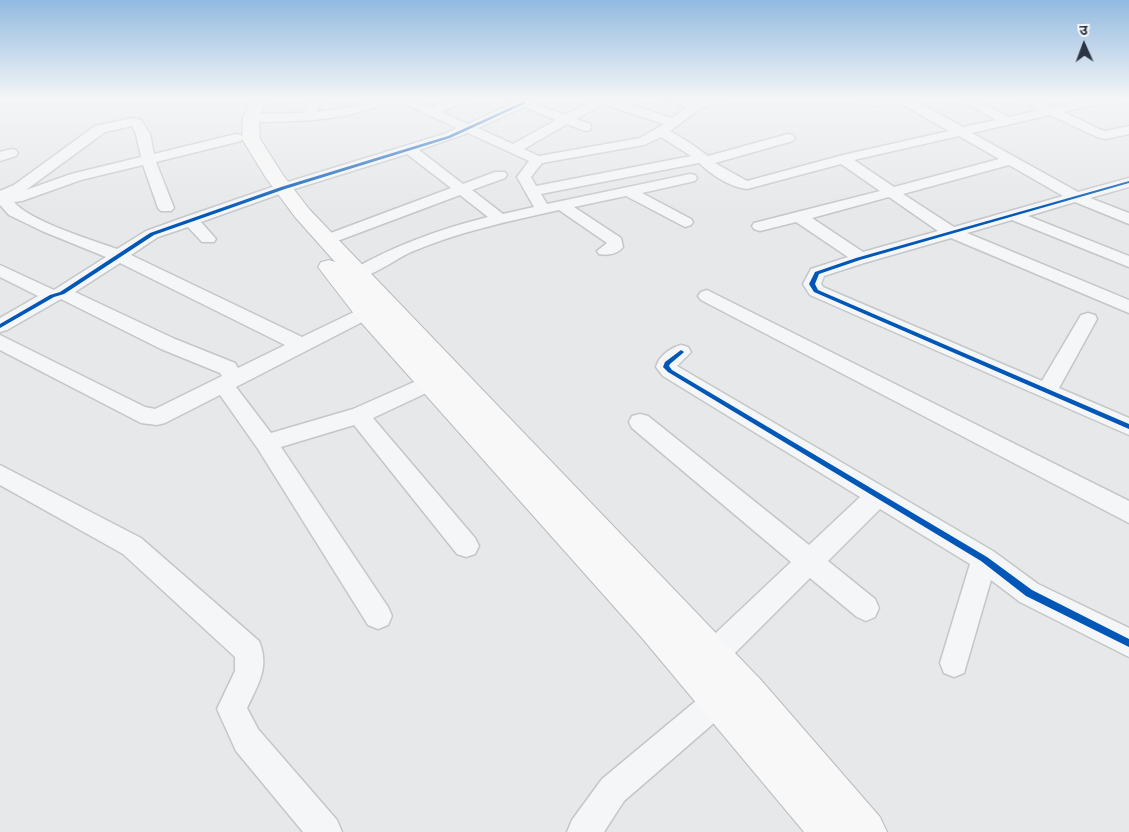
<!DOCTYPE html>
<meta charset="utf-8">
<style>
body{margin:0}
#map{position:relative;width:1129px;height:832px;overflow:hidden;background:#e6e8ea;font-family:"Roboto Condensed","Noto Sans Devanagari",sans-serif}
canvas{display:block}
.north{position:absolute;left:1059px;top:20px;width:50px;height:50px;-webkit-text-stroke:4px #f4f6f9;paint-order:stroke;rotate:358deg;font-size:14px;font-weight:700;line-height:20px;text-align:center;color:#2b3445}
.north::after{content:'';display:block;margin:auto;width:18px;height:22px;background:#2b3445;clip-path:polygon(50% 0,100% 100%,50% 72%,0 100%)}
</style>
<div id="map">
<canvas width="1129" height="832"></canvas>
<div class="north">उ</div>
</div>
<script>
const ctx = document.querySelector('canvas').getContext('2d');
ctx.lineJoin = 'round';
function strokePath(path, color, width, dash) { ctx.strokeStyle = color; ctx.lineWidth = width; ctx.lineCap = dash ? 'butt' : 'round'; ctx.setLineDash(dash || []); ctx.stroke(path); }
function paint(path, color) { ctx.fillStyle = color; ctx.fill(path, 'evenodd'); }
const minor = new Path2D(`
 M312,97H324L316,112L354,106L381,97H408L431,107L456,97H471L469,100L441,112L468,124L513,103L507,101L506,97H518L565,115L592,100L589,97H612L611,98L672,118L687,107L662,100L660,97H677L695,102L707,97H722L720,100L700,109L670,131L690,143L708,156L788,134L793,135L795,138L793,141L715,163L747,181L843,155L949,131L898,102L878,106L861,100L859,97L879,98L909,97L963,127L996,120L962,101L961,97H972L1009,117L1040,110L1020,100L1018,97H1032L1053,107L1097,97H1117L1115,100L1064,112L1101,130L1106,131L1129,126V134L1106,139L1097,137L1050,115L972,133L1078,192L1129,178V187L1090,198L1129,213V224L1075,202L1028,216L1129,256V267L1012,220L967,233L1129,300V313L951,238L864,263L824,276L821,284L823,287L1042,381L1081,315L1088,313L1095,315L1097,319L1059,388L1129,418V435L810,295L803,284L811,269L848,257L796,222L760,231L754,229L752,226L754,223L880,191L841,164L747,189C729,187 712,175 699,163L541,194L547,204L690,174L695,175L697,178L695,181L642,193L691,219L693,222L691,225L685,227L626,196L574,207L621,238L623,247C618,254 607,256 599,254L597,251L607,243L559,210C509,221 458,232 411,252C396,259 366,281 352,278L349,274L352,270C395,245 440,229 488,217L460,195L332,243H320L318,240L320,237L451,188L407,154L288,191L201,222L216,239L214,242H202L188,227L158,237L131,255L302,337L360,309L366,307L372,309L375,313L372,317L236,387L271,433L353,409L423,378L430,376L437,378L440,383L437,388L373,418L475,538L479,546L475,554L466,557L457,554L354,425L281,447L388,607L392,616L388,625L378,629L368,625L258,449L220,395L165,423L157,425L141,423L0,350V335L145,407L155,409L222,376L220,373L161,349L61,299L7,330L0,332V318L38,296L0,277V265L54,290L106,257L42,231L9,215L0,205V191L14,185L95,126L133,118L141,120L150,134L154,154L236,134L241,135L243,138L241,141L156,162L174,208L171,211H161L158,208L143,165L81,180L22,201L14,202C29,221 92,240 117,249L146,231L185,217L278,185L444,134L457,128L394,99C350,121 299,122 251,122L245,118L251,114L303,113ZM603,104L664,124L640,138L539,156L524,149L567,124L585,131L590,130L591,127L590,124L576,119ZM524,107L556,120L513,144L478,128ZM132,126L136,134L141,157L71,174L26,190L105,132ZM468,133L529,161L517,177L534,207L503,214L472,190L505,178L507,175L505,172H495L463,184L419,150ZM959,136L999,159L894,187L854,160ZM661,137L691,156L536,186L531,177L542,163L644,145ZM1009,165L1063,196L954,227L903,194ZM889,197L938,231L863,252L812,218ZM120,263L285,345L238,368L235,363L175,339L75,292Z
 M11,149L16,150L18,153L16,156L0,161V152Z
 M707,290L1129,501V523L701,300L698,296L701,292Z
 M681,345L688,347L691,352L677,366L993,551L1038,584L1129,628V657L1020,602L991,580L964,673L954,677L944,673L940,663L970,564L880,509L828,561L875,599L879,608L875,617L866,621L857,617L810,578L723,665L713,669L703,665L699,655L703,645L791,562L632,428L629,422L632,416L640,414L648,416L809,545L860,497L663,376L656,367C659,356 670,348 681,345Z
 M0,465L141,538L259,641C270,667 258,685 247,708L258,729L337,820L342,832H303L236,751L217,709L235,671V657L123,554L0,485Z
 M719,685L729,690L734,700L729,710L624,801L604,832H567L572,820L602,779L709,690Z`);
const highway = new Path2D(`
 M252,97H268L259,118L260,139L283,175L309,209L761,680L880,817L887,832H804L642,638L358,319L318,267L321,262L329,260L335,262L295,217L266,178L242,139L243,118Z`);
const cycleway = new Path2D(`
 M523,102L526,103L450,138L285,189L154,235L64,294L54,297L0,328V324L50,295L60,292L150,233L281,187L448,136Z
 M1129,181V183L860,260L819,274L815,284L818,290L1129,424V429L814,292L809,284L815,272L856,258Z
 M681,350L684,352L683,353L670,364L669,366L672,370L987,557L1032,590L1129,639V647L1026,596L981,561L668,372L663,367L665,362Z`);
strokePath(minor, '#c4c6c8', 3);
strokePath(highway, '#b8bbbf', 2);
paint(minor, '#f5f6f7');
paint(highway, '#f8f8f8');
paint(cycleway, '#0057b8');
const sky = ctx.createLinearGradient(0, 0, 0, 213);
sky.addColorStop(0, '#93bae0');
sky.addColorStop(0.46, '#f4f5f6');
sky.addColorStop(1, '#f4f5f600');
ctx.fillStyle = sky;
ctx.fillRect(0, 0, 1129, 213);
</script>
